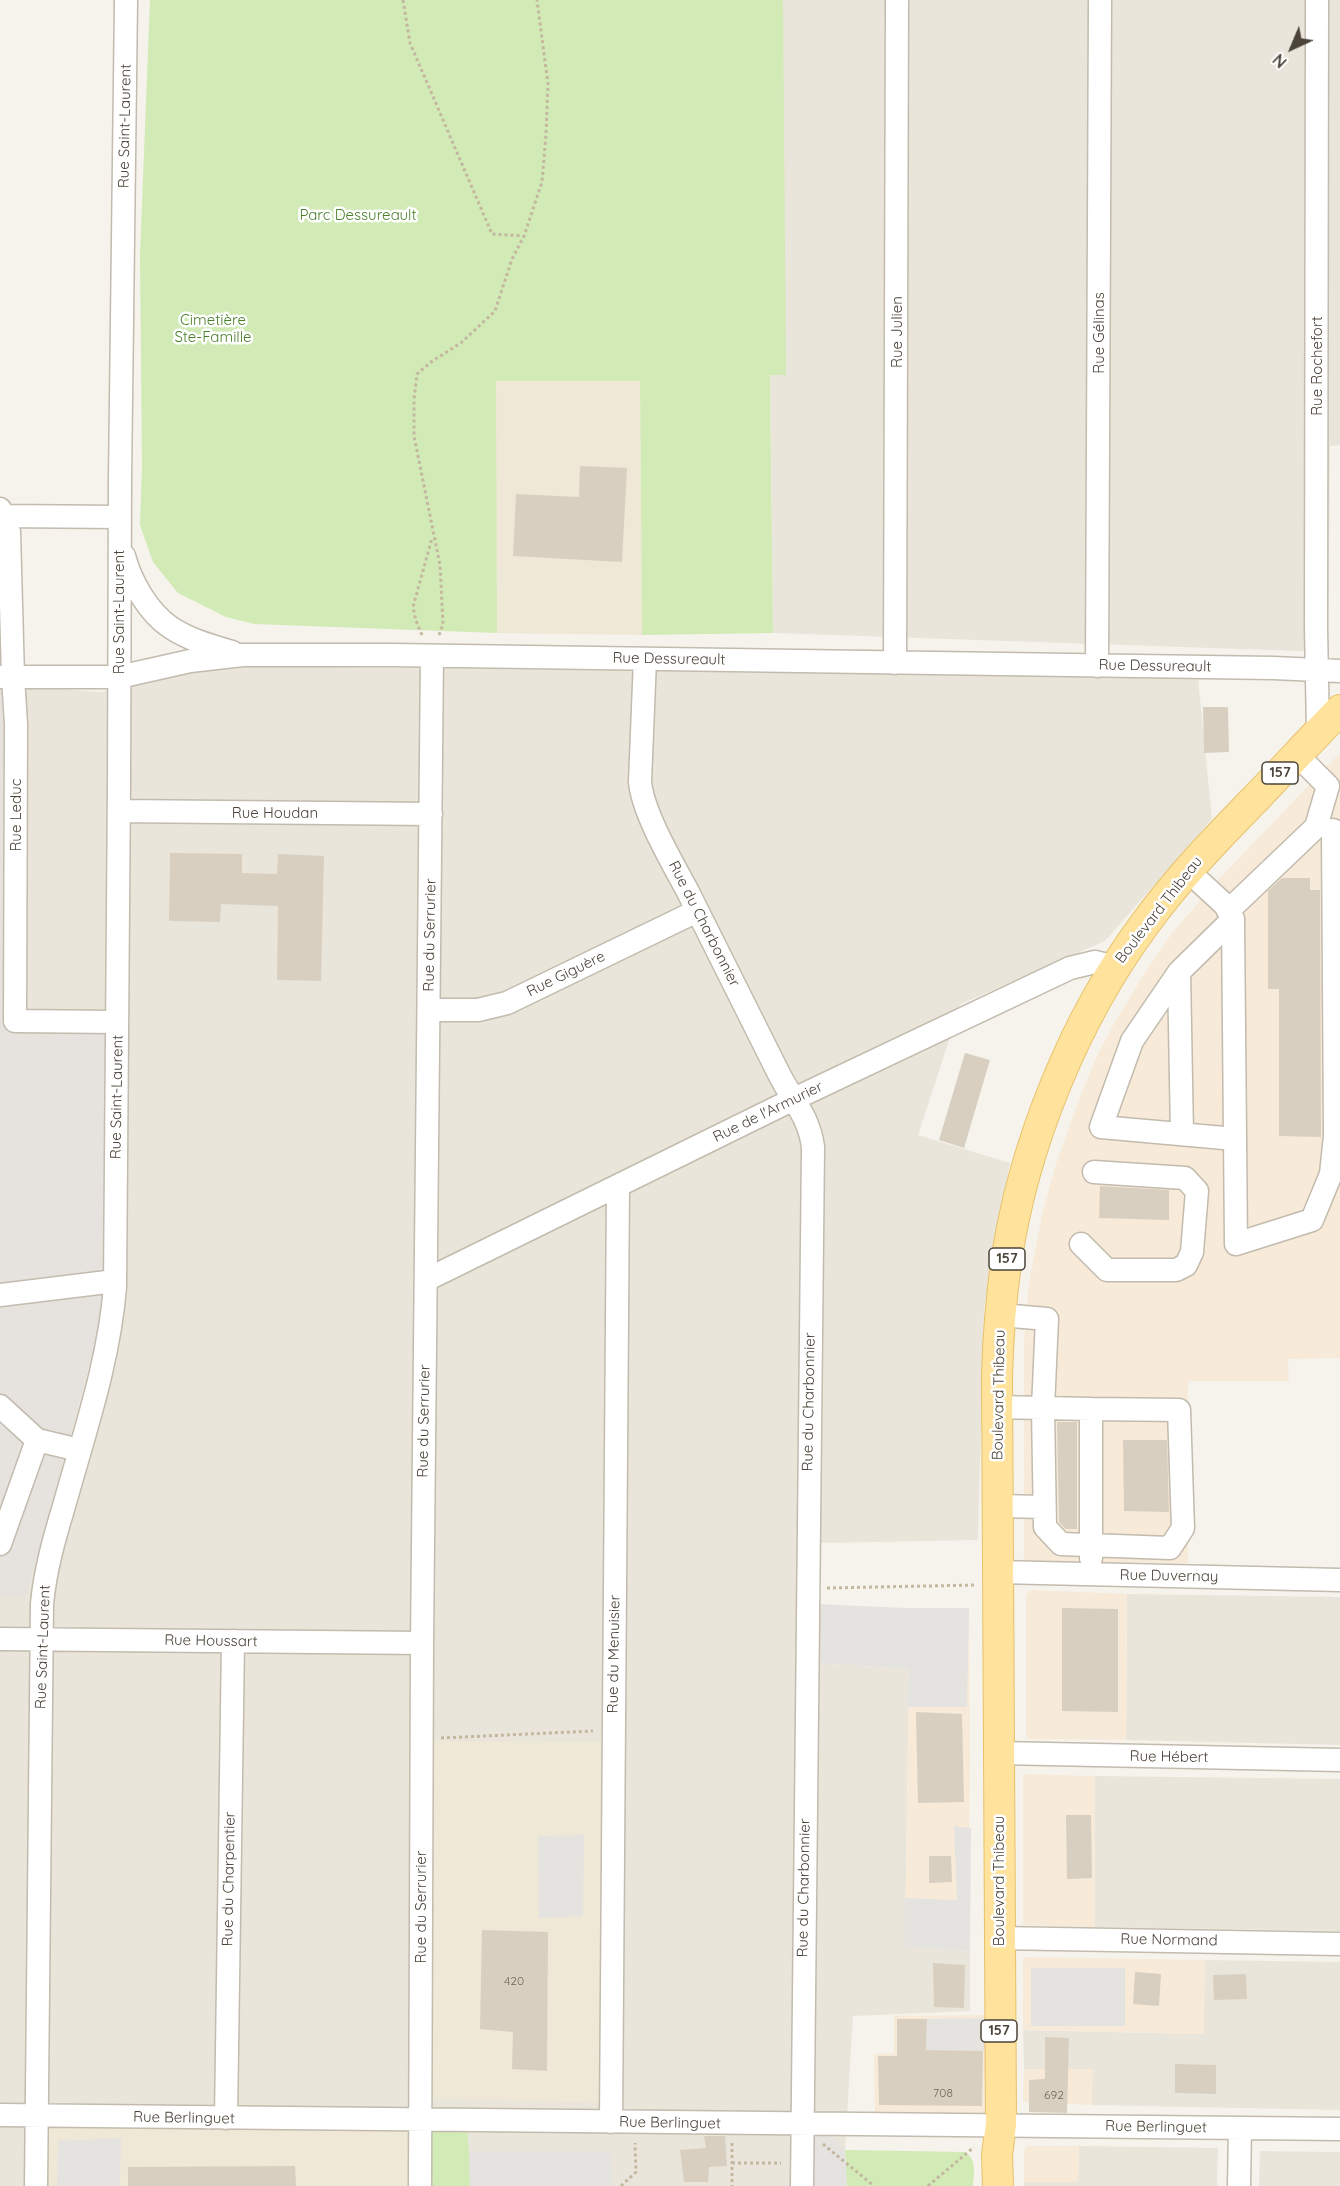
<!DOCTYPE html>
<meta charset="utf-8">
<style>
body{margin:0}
#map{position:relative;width:1340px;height:2186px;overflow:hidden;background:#f6f3ec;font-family:Quicksand,sans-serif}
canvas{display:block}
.north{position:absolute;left:1262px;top:18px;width:60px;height:60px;-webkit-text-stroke:4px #fff;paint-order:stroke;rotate:224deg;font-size:16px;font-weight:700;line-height:24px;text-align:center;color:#4b4439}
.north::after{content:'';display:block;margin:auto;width:21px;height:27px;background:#4b4439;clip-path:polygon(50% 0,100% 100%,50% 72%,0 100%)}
</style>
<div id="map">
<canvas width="1340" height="2186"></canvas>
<div class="north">N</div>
</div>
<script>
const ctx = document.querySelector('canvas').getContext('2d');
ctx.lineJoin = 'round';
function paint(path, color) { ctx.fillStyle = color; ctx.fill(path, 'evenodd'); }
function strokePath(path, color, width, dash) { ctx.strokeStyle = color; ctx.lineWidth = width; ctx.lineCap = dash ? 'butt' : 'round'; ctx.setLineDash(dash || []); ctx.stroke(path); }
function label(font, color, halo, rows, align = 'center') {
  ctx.font = font + ' Quicksand,sans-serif'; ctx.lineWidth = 5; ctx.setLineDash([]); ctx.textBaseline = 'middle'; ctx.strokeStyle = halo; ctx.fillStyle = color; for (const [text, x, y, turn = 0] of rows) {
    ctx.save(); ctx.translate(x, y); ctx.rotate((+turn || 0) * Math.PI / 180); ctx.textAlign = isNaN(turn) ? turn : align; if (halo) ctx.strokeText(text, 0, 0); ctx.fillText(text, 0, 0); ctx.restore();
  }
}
const residential = new Path2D(`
 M766,0H1340V445L1330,446L1328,652L773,633Z
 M258,666L1198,678L1212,819L1105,941L961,1004L918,1135L1010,1163L997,1225L984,1309L978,1540L818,1543L817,1663L909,1669L905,1946L970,1952V2011L853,2016L845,2150L847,2186H0V1598H26L107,1302L10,1027L2,685L101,692L192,672Z
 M1127,1594L1340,1597V1745L1126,1740Z
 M1095,1776L1340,1779V1931L1095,1927Z
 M1205,1960L1340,1962V2110L1092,2105V2070L1024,2069L1023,2030L1203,2034Z
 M1079,2146L1218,2148L1217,2186H1024V2182H1078Z
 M1260,2151L1340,2152V2186H1259Z`);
const commercial = new Path2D(`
 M1340,753V1358L1288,1359L1289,1381H1188V1563L1024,1561V1344L1029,1283L1042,1215L1056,1164L1080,1097L1096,1058L1115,1022L1148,968L1173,932L1217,881Z
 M1030,1590L1127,1594L1126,1740L1029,1739L1026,1736V1596Z
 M830,1604L884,1609L969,1608L970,1758L968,1946H905L909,1669L828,1664Z
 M1023,1774L1095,1776V1927L1023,1925Z
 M1025,1957L1205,1960L1204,2034L1023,2030V1959Z
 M992,2015L993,2116L875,2113L874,2054L894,2053V2016Z
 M1024,2069H1093L1092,2105L1025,2102L1023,2100Z
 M1027,2146H1079L1078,2182H1024V2151Z`);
const industrial = new Path2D(`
 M0,669H11L10,1027L106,1028L107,1302L26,1598H0Z`);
const education = new Path2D(`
 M495,381H640L642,635L497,633Z
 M427,1741L606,1742L605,2103L425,2098Z
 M416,2108L412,2186H39L38,2116Z`);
const green = new Path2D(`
 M150,0H783L786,375H770L773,633L642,635L640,381H496L497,633L254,624L226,617L178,593L153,562L140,525L142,466L140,255Z
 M425,2109L465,2110L469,2151L470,2186H423Z
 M845,2150L965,2152C977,2159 974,2174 973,2186H847Z`);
const parking = new Path2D(`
 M817,1604L906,1608H969L967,1707H907L909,1669L817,1663Z
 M954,1826L971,1828L970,1952L905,1946V1898L957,1900Z
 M584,1835L583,1916L539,1918L538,1836Z
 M1031,1968H1125V2026H1031Z
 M991,2018V2051L926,2050L927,2019Z
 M807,2116L845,2150L847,2186H807Z
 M121,2138L120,2186H57L58,2141Z
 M469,2151L610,2152L613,2186H470Z`);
const building = new Path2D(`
 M580,466L627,468L622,562L513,556L516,494L579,497Z
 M1203,707H1228L1229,752L1204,753Z
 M170,853L242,854V873L277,874L278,854L324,856L321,981L277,980L278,906L221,904L220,922L169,921Z
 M1282,878H1310V890H1320L1321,1137L1279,1136V989H1268V891Z
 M965,1053L990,1060L964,1148L939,1140Z
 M1100,1186L1169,1190V1220L1099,1218Z
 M1057,1422H1077V1529H1066L1059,1522Z
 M1123,1440H1167L1169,1512L1124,1511Z
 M1062,1608L1118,1609V1712L1062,1711Z
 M916,1712L962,1714L964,1802L918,1803Z
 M1066,1815H1091L1092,1878L1067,1879Z
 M929,1856H951L952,1882L929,1883Z
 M482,1930L548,1932L547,2071L512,2069L513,2032L480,2029Z
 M933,1963L965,1965L964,2008L934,2007Z
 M1135,1972L1161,1974L1159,2006L1133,2004Z
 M1246,1974L1247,1999L1214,2000L1213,1975Z
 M897,2019H927L926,2050L983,2051L982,2106L879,2105L878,2056H897Z
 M1045,2037L1069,2038L1067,2113L1029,2112V2080L1045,2079Z
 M1175,2064L1216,2065V2094L1175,2093Z
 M704,2136H725L727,2166L709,2167L708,2182H684L680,2150L706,2148Z
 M295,2166L296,2186H128V2167Z`);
const path = new Path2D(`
 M403,0L410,43L492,234L524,236
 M422,635L416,621L413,607L432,538
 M439,635L443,624L440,565L414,436V399L417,374L431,362L462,342L495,311L512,259L524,236L542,182L546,134L548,84L537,0
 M827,1588L976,1585
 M441,1738L593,1731
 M732,2143V2186
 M823,2144L874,2186
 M732,2163H781
 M621,2186L636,2172L635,2143
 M928,2186L974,2147`);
const minor = new Path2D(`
 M1317,0L1316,627L1318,732
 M0,509L9,532L13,677L16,724L15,1021L117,1022
 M3,516L120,517
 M124,556C131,582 148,612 170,627C189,640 212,646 232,652
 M645,659L640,782C643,813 672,862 687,890C718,951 748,1013 779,1074C792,1100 809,1116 813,1147L802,2186
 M895,663L897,0
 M1097,666L1100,0
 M0,677H119L190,661L243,655H392L1273,668L1340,671
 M119,811L431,814
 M1187,870L1225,905L1233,919L1236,1244L1312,1220L1331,1174L1335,1136L1333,830
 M1228,911L1316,827L1328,786L1297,755
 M1179,972L1132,1041L1101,1127L1235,1139
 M429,1010H478L507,1003L697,911
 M1182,1134L1179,972L1233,919
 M1081,1244L1107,1270H1176L1186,1265L1192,1252L1197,1191L1185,1178L1094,1172
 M426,1280L794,1099L1070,968L1095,962L1115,967
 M0,1295L115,1281
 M1001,1315L1047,1319L1043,1408L1045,1527L1061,1544L1170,1548L1183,1528L1179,1410L1091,1409
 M0,1406L37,1440
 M997,1407L1091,1409V1558
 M998,1506L1044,1507
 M0,1544L37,1440L79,1450
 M998,1572L1340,1580
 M0,1639L422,1643
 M999,1753L1340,1760
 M999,1938L1340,1944
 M0,2115L1340,2129
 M226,2118L233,1641
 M611,2122L618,1186
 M36,2186L42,1604C45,1571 54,1539 64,1506C84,1434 109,1362 115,1287L119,784L120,480L126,0
 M420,2186L422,1643L432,656
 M1239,2186L1240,2128`);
const major = new Path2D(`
 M998,2186L997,2155L1001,2124L997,1376C998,1339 1001,1300 1006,1263C1023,1146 1074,1020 1144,925C1178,878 1218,837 1258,796C1286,767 1312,738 1340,710`);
const numberNames = [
 ["420",514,1981],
 ["708",943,2093],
 ["692",1054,2095]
];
const shields = [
 [1280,773,36],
 [1007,1259,36],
 [999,2031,36]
];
const shieldNames = [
 ["157",1280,773],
 ["157",1007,1259],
 ["157",999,2031]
];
const streetNames = [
 ["Rue Saint-Laurent",125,126,-89],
 ["Rue Julien",897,332,-90],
 ["Rue Gélinas",1099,333,-90],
 ["Rue Rochefort",1317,366,-90],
 ["Rue Saint-Laurent",119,612,-90],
 ["Rue Dessureault",669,659,1],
 ["Rue Dessureault",1155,666,1],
 ["Rue Houdan",275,813],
 ["Rue Leduc",16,815,-90],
 ["Boulevard Thibeau",1159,910,-52],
 ["Rue du Charbonnier",704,924,63],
 ["Rue du Serrurier",430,935,-89],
 ["Rue Giguère",566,974,-26],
 ["Rue Saint-Laurent",117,1097,-89],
 ["Rue de l'Armurier",768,1112,-26],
 ["Boulevard Thibeau",999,1395,-89],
 ["Rue du Charbonnier",809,1402,-89],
 ["Rue du Serrurier",424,1421,-89],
 ["Rue Duvernay",1169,1576,1],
 ["Rue Houssart",211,1641,1],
 ["Rue Saint-Laurent",43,1647,-88],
 ["Rue du Menuisier",614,1654,-89],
 ["Rue Hébert",1169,1757,1],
 ["Rue du Charpentier",229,1879,-89],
 ["Boulevard Thibeau",999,1881,-90],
 ["Rue du Charbonnier",804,1888,-89],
 ["Rue du Serrurier",421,1907,-90],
 ["Rue Normand",1169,1940,1],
 ["Rue Berlinguet",184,2118,1],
 ["Rue Berlinguet",670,2123,1],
 ["Rue Berlinguet",1156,2127,1]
];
const parkNames = [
 ["Parc Dessureault",358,215],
 ["Cimetière",213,320],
 ["Ste-Famille",213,337]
];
paint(residential, '#eae5da');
paint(commercial, '#f7ead8');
paint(industrial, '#e6e2dd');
paint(education, '#efe8d6');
paint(green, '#d2eab5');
paint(parking, '#e5e3e0');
paint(building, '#d8cfc1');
strokePath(minor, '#c2bbae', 25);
strokePath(major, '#e6c16a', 32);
strokePath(path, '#c4b79f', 3, [3, 3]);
strokePath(minor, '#fff', 22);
strokePath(major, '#ffe39c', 30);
label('12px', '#6e675b', null, numberNames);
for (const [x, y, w] of shields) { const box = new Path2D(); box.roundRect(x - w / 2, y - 11, w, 22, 4.5); ctx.fillStyle = '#fff'; ctx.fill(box); strokePath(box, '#4b4439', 1.5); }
label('bold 14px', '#4b4439', null, shieldNames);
label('15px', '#4b4439', '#fff', streetNames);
label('15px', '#4a7f2a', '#fff', parkNames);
</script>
